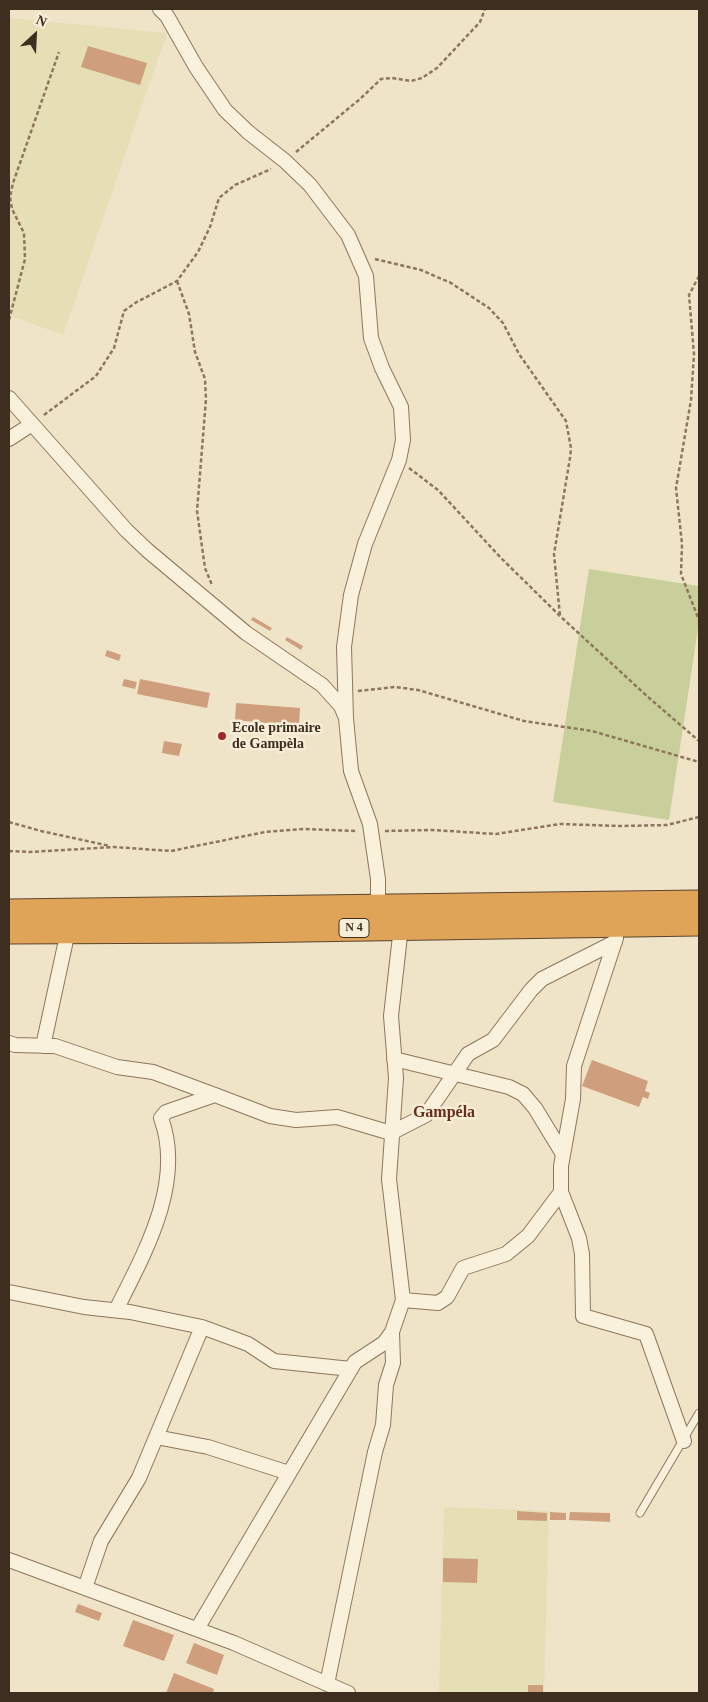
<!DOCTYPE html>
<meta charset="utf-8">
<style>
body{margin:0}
#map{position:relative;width:708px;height:1702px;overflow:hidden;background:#f0e4c8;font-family:Georgia,serif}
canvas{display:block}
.frame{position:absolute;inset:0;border:10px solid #3d2e20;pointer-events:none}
.north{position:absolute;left:10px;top:10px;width:50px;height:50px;-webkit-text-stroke:4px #f7eed8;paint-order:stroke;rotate:25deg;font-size:14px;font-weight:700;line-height:20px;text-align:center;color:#3d2e20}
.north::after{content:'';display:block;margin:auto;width:18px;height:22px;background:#3d2e20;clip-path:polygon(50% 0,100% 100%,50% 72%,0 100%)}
</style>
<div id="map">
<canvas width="708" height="1702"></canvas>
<div class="frame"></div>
<div class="north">N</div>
</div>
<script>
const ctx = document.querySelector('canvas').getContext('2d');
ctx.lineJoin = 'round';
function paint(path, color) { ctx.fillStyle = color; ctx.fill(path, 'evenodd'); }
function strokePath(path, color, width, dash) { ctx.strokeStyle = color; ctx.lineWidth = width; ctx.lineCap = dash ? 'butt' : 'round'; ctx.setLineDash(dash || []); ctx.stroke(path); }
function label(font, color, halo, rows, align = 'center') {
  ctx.font = font + ' Georgia,serif'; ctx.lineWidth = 5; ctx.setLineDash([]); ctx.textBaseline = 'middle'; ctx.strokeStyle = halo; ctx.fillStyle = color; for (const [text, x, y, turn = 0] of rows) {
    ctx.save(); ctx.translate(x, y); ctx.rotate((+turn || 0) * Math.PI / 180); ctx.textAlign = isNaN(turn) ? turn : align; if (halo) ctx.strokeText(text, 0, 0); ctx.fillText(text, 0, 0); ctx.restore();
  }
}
const farmland = new Path2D(`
 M9,18L167,33L63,335L9,315Z
 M444,1507L549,1511L544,1693H439Z`);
const green = new Path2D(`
 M589,569L699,586V622L669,820L553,802Z`);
const building = new Path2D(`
 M88,46L147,63L140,85L81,67Z
 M253,617L272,628L270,631L251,620Z
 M287,637L303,646L301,650L285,640Z
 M107,650L121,655L119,661L105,656Z
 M124,679L137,682L135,689L122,686Z
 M140,679L210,693L207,708L137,694Z
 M236,703L300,708L299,726L235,720Z
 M164,741L182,744L179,756L162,753Z
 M592,1060L648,1081L645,1091L650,1093L648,1099L643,1097L639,1107L582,1086Z
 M517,1511L547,1513V1521L517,1520Z
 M550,1512L566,1513V1520H550Z
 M570,1512L610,1513V1522L569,1520Z
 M443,1558L478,1559L477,1583L443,1582Z
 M78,1604L102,1613L99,1621L75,1612Z
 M133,1620L174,1635L164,1661L123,1646Z
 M194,1643L224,1655L217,1675L186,1663Z
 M174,1673L214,1689L213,1693H166Z
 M528,1685H543V1693H528Z`);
const path = new Path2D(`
 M296,152L360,99L381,79L392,78L411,81L422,78L437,68L480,22L485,9
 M375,259L421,270L451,283L489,308L503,323L519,354L566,421L571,448L570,458L554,554L560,616
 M699,276L689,295L694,354L691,400L676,488L682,544L681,574L699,620
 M177,281L189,314L195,352L205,379L206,399L197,511L205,568L212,585
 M9,320L25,259L24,233L12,209L10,197L13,183L59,52
 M44,415L96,376L114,348L124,311L135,303L177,281L198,252L210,227L219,198L235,185L271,169
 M409,468L438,490L501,558L560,616L648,697L699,741
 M358,691L395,687L418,690L524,721L592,731L699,762
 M9,822L41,831L110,846
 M385,831L432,830L496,834L560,824L620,826L667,825L699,817
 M9,851L30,852L114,847L171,851L265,832L304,829L357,831`);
const lane = new Path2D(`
 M640,1513L699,1413`);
const street = new Path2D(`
 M160,9L167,16L196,67L225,110L248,132L285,161L310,185L348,235L366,276L371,338L382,368L401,407L403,440L399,460L365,544L351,595L344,647L346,718
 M9,398L126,530L147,550L246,633L322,685L341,706L346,718L351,771L370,824L378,879V907
 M9,439L32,424
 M616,938L574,1066L573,1099L561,1166V1192L579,1238L582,1254L583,1316L646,1334L684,1441
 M9,1043L15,1045L55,1046L117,1067L153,1072L215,1095
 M43,1046L68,931
 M394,1059L509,1087L523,1094L535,1108L563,1154
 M9,1292L84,1307L130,1312L202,1327L248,1344L274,1361L351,1369
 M403,1300L438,1303L447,1297L463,1268L506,1254L528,1236L561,1192
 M116,1310C144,1254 185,1183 161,1118L166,1112L215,1095L270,1116L296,1120L337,1117L391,1133L426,1115L468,1054L493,1040L531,990L542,979L615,942
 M156,1437L208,1447L289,1473
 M9,1560L234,1643L348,1693
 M85,1588L101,1541L139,1478L202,1327
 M197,1629L355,1362L384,1343L392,1332L403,1300L389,1179L396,1078L391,1016L401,927
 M327,1684L375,1452L383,1425L386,1385L393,1363L392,1332`);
const highway = new Path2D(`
 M9,912L699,903
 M9,931L236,930L699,923`);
const markers = [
 [222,736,5,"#9e2a2b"]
];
const shields = [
 [354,928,30]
];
const shieldNames = [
 ["N 4",354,928]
];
const poiNames = [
 ["Ecole primaire",232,728],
 ["de Gampèla",232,744]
];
const quarterNames = [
 ["Gampéla",444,1113]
];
paint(farmland, '#e6deb5');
paint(green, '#c9cf9b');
paint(building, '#cf9f7d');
strokePath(lane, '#8d765c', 9);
strokePath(street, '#8d765c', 16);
strokePath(highway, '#5b4430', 27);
strokePath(path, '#8d765c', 2.5, [4, 2.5]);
strokePath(lane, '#faf1dc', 7);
strokePath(street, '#faf1dc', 14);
strokePath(highway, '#e0a458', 25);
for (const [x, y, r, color] of markers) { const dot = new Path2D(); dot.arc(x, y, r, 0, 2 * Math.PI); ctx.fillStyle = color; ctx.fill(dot); strokePath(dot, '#f7eed8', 2); }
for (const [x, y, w] of shields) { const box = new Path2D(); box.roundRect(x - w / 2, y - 9.5, w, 19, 4); ctx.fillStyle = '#f7eed8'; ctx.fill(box); strokePath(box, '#3d2e20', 1); }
label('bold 12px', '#3d2e20', null, shieldNames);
label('bold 14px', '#3d2e20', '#f7eed8', poiNames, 'left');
label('bold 16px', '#6b2e1e', '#f7eed8', quarterNames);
</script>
